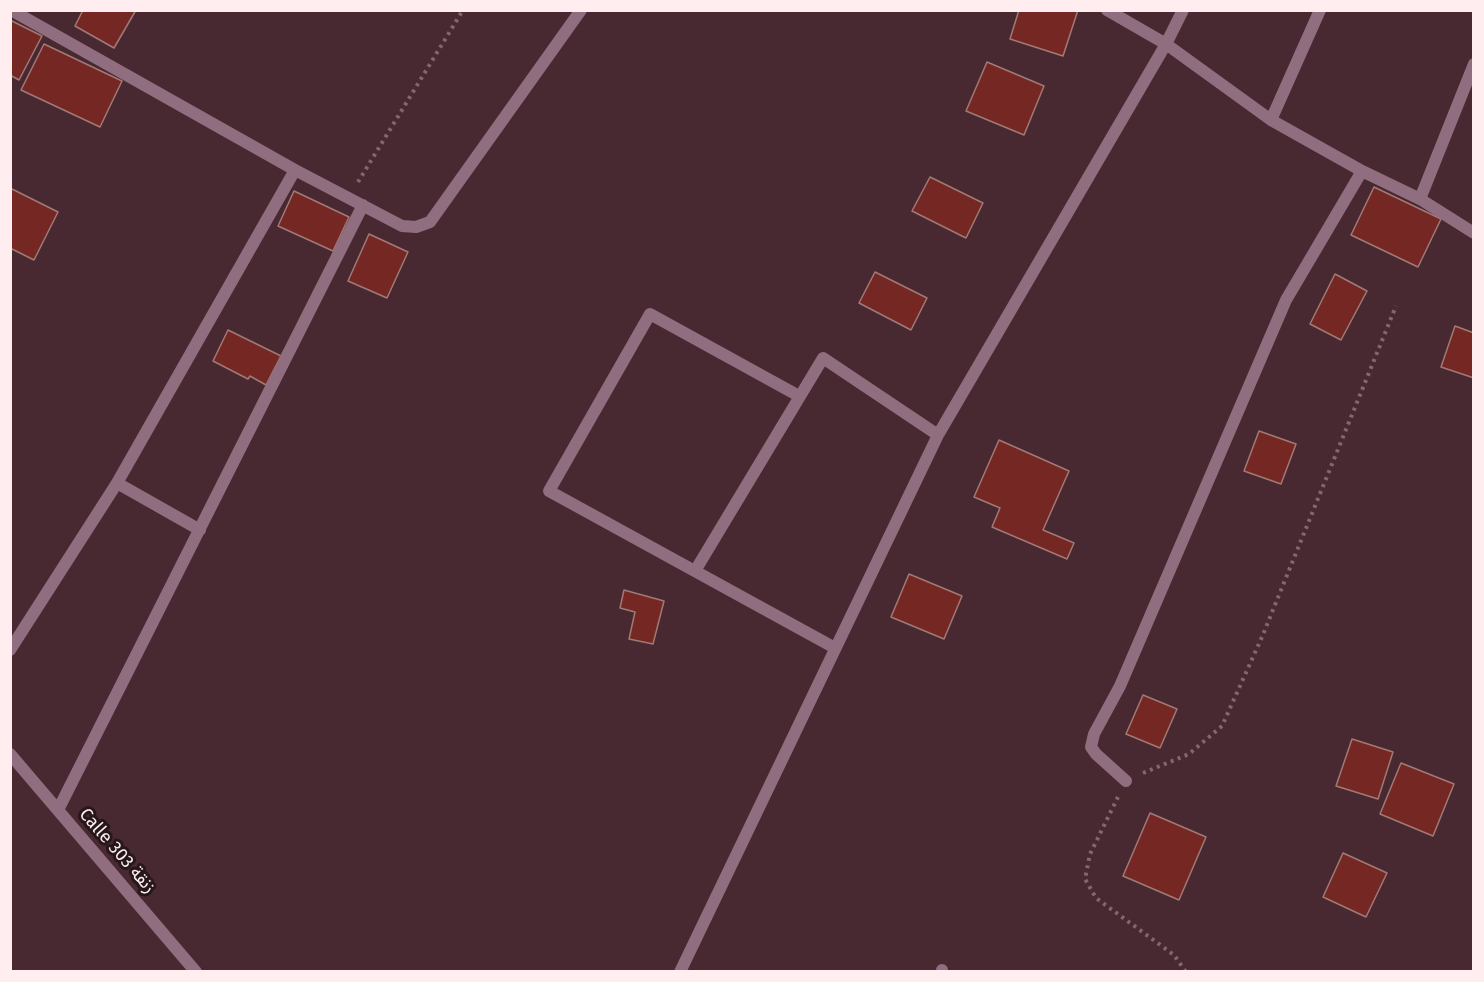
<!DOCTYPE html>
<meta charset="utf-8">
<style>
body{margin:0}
#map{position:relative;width:1484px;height:982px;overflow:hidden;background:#492931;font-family:"Fira Sans",sans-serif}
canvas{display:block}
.frame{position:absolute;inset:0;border:12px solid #ffedf0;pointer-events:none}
</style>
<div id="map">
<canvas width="1484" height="982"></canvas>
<div class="frame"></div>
</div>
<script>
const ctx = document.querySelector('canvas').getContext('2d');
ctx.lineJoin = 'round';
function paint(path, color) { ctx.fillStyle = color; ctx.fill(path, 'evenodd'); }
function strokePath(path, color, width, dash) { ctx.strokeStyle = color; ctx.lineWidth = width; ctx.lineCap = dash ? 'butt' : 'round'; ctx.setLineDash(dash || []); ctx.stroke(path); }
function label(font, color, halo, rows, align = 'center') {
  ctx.font = font + ' "Fira Sans","Noto Sans Arabic",sans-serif'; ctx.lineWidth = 6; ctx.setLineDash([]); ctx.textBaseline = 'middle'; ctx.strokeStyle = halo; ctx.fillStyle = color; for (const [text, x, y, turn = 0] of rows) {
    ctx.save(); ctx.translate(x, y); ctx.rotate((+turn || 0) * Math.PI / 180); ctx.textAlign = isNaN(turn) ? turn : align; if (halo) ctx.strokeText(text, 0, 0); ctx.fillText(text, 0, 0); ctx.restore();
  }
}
const building = new Path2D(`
 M83,10H136L114,48L75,26Z
 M1019,10H1078L1063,56L1010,39Z
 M10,20L42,36L19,80L10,75Z
 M44,44L122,81L100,127L21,90Z
 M987,62L1044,86L1024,135L966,111Z
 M930,177L983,203L966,238L912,211Z
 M1374,187L1441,219L1418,267L1351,235Z
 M10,188L58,212L34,260L10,248Z
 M294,191L349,217L333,251L278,226Z
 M369,234L408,252L387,298L348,281Z
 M875,272L927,298L911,330L859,303Z
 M1335,274L1367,291L1341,340L1310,324Z
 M1455,326L1474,333V378L1441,367Z
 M228,330L281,356L266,385L250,376L248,379L213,361Z
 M1259,431L1296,444L1281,484L1244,471Z
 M999,440L1069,471L1043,530L1074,543L1067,559L992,527L1000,508L974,497Z
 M909,574L962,596L944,639L891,617Z
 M624,590L664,601L653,644L629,639L635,612L620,608Z
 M1143,695L1177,709L1160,748L1126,734Z
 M1352,739L1393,752L1378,799L1336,786Z
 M1401,763L1454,784L1433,836L1380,814Z
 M1150,813L1206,837L1179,900L1123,876Z
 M1343,853L1387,873L1366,917L1323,897Z`);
const path = new Path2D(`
 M358,182L463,10
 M1143,773L1189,754L1222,726L1262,637L1396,306
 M1118,797L1090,854L1085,879L1096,898L1174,955L1186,972`);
const street = new Path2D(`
 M11,10L295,170L402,226L416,227L430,222L581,10
 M1107,10L1166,44L1271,120L1362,171L1420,199L1474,233
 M1271,120L1320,10
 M1420,199L1474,64
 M799,396L650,314L549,491L835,648
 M117,483L200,530
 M695,571L823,358L938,435
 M10,650L117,483L295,170
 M10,754L196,972
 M1126,781L1096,754L1091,747L1094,734L1120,686L1286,300L1362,171
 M58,810L363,205
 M680,972L938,435L1166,44L1183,10
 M942,972V970`);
const streetNames = [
 ["Calle 303 زنقة",117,851,49]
];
paint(building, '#752724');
strokePath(building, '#a17a76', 1.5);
strokePath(path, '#82676d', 4, [3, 4.5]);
strokePath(street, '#906e80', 12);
label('18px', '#ffedf0', '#26171a', streetNames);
</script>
